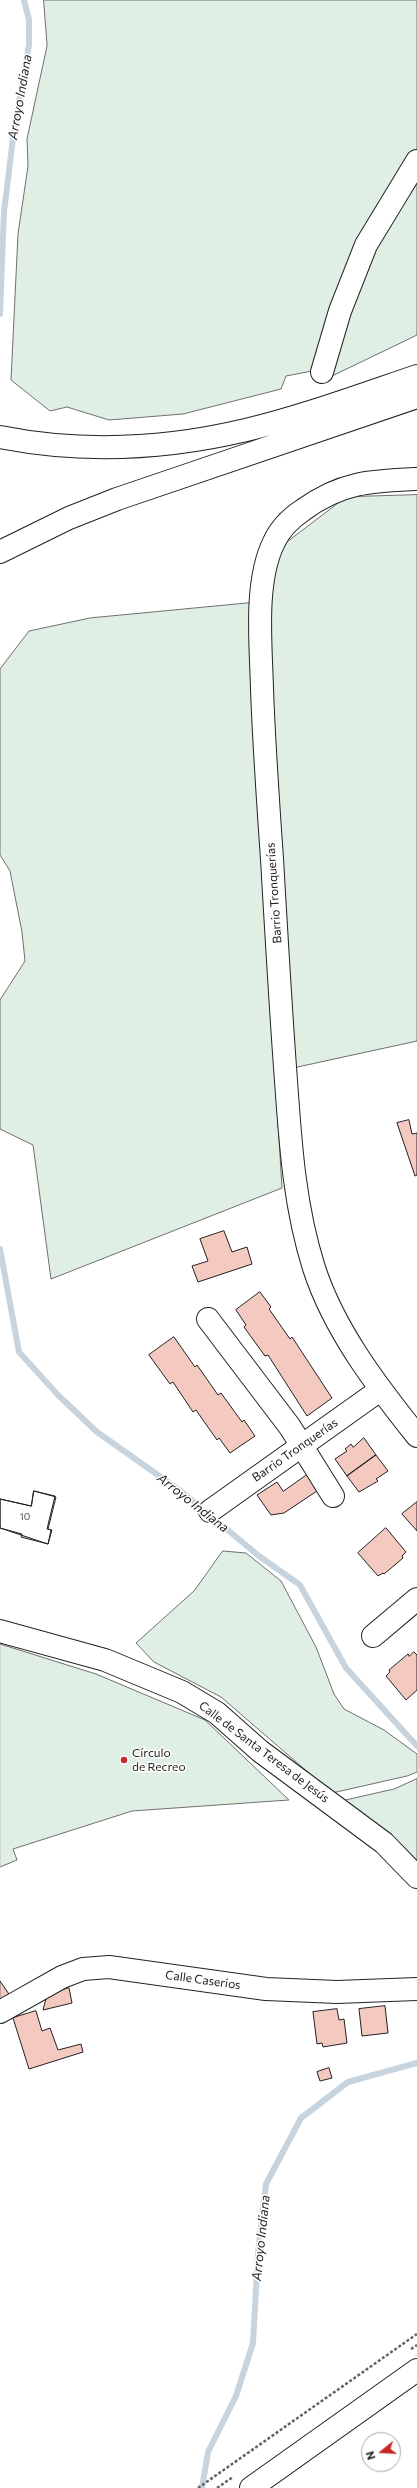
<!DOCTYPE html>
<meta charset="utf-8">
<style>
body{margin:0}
#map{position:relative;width:417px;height:2488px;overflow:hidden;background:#fff;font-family:Commissioner,sans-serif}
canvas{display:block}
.north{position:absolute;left:361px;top:2432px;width:40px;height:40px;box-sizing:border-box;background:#fff;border:1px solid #a7a7a7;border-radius:50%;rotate:252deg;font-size:11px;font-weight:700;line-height:16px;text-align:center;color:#222}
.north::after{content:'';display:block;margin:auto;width:14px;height:18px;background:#c62828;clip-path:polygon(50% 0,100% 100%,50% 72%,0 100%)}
</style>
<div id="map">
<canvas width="417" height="2488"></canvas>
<div class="north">N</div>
</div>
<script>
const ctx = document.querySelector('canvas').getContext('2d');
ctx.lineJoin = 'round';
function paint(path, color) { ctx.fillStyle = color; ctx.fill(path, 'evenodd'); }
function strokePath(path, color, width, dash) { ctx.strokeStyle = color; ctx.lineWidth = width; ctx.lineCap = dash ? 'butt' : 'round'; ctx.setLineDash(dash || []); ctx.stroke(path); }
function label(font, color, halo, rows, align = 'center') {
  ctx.font = font + ' Commissioner,sans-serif'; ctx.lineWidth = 3; ctx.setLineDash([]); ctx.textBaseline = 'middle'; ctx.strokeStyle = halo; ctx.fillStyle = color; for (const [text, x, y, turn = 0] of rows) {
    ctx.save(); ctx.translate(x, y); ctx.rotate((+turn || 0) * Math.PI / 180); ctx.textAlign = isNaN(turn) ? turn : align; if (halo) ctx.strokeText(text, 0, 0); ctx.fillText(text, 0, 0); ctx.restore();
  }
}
const green = new Path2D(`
 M44,0H417V149L359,245L312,371L286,376L281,389L183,414L109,420L67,407L50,411L11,380L18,234L28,166L27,139L47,46Z
 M417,184V335L332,376L347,323L371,255Z
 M417,495V1041L293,1068L268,608L279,548L346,497Z
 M251,603L263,875L282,1188L51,1279L33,1145L0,1129V1000L25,961L22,932L10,871L0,855V669L29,631L90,618Z
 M223,1551L246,1553L281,1581L316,1647L334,1694L344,1709L384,1730L417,1754V1772L407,1776L332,1793L221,1697L154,1662L136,1643L194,1591Z
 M0,1644L96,1674L205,1720L289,1800L132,1811L13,1849L17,1860L0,1867Z
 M417,1779V1870L341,1801L394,1789Z`);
const stream = new Path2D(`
 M0,314L4,212L14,130L29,45V20L24,0
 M0,1249L19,1352L58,1395L97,1432L182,1492L259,1556L300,1585L346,1668L417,1746
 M202,2488L208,2452L236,2396L253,2343L258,2253L266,2184L301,2118L348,2082L417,2063`);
const building = new Path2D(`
 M409,1120L412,1134L417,1133V1175L415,1176L397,1123Z
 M224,1231L232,1252L247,1247L252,1264L198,1282L192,1266L208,1261L200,1239Z
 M260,1292L271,1307L269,1309L290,1339L292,1337L332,1398L307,1416L268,1355L265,1356L244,1327L246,1325L236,1310Z
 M174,1337L195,1367L197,1365L218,1395L221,1393L242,1422L244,1420L255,1436L230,1453L219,1438L217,1440L196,1410L193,1412L173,1382L170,1384L149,1355Z
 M364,1438L376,1455L347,1476L335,1459L347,1451L345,1449L351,1444L353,1447Z
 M376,1455L388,1471L376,1479L378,1481L359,1492L347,1476Z
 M307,1475L317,1491L284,1513L271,1515L257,1495L277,1482L283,1491Z
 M34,1491L55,1496L47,1529L52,1530L48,1544L0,1528V1499L31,1506Z
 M34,1491L56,1497L48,1529L51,1530L48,1544L21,1537L22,1534L0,1528V1499L31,1506Z
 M417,1502V1531L402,1514Z
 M386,1528L406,1552L402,1556L403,1558L384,1574L383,1573L378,1576L358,1553Z
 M414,1652L417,1655V1690L406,1700L386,1676L390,1672L389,1670L408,1654L409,1656Z
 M0,1981L13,2000L0,2008Z
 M69,1988L72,2003L43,2010L47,1995Z
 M385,2006L388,2033L362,2036L359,2009Z
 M337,2009L339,2020L344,2019L347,2043L323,2047L322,2043L317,2044L313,2012Z
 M36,2011L42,2031L50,2028L58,2050L81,2044L83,2052L29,2069L13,2018Z
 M329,2068L332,2078L320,2081L317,2072Z`);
const path = new Path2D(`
 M411,2349L417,2345
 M198,2488L417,2334
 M217,2488L233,2477`);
const minor = new Path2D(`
 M322,372L340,311L366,245L417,161
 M417,479C371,481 341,482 303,510C291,518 280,529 274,542C254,582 261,645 262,689C264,745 268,802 272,859C276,928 280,998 285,1067C290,1135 293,1202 314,1268C334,1330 377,1386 417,1436
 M208,1319L290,1427L333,1496
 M210,1511L380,1390
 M0,1631L105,1660L182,1692L217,1713L260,1751L384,1843L417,1877
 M373,1636L417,1599
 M0,2012L62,1977L83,1969L109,1967L266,1989L337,1992L417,1989`);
const major = new Path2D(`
 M251,2488L417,2370`);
const highway = new Path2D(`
 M0,437C81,453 166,449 246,430C304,416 361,395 417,376
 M0,552L69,518L117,499L417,397`);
const markers = [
 [124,1760,4,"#c62828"]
];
const numberNames = [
 ["10",25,1517]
];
const streetNames = [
 ["Barrio Tronquerías",274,893,-94],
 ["Barrio Tronquerías",295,1450,-35],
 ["Calle de Santa Teresa de Jesús",264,1752,37],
 ["Calle Caserios",203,1980,8]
];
const poiNames = [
 ["Círculo",132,1753],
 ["de Recreo",132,1767]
];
const waterNames = [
 ["Arroyo Indiana",20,97,-80],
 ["Arroyo Indiana",193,1503,38],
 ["Arroyo Indiana",261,2238,-84]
];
paint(green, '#e0efe3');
strokePath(green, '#6f6f6f', 1);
strokePath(stream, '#c7d3dd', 6);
paint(building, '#f3c9c0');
strokePath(building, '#222', 1);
strokePath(minor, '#222', 24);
strokePath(major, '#222', 24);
strokePath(highway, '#222', 24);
strokePath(path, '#646464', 2.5, [3, 2]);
strokePath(minor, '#fff', 22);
strokePath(major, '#fff', 22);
strokePath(highway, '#fff', 22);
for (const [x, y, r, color] of markers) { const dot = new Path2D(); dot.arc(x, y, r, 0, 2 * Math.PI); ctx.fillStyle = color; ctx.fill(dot); strokePath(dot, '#fff', 1.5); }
label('10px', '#564c4a', null, numberNames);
label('12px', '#222', '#fff', streetNames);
label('12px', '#222', '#fff', poiNames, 'left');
label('italic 13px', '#222', '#fff', waterNames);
</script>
